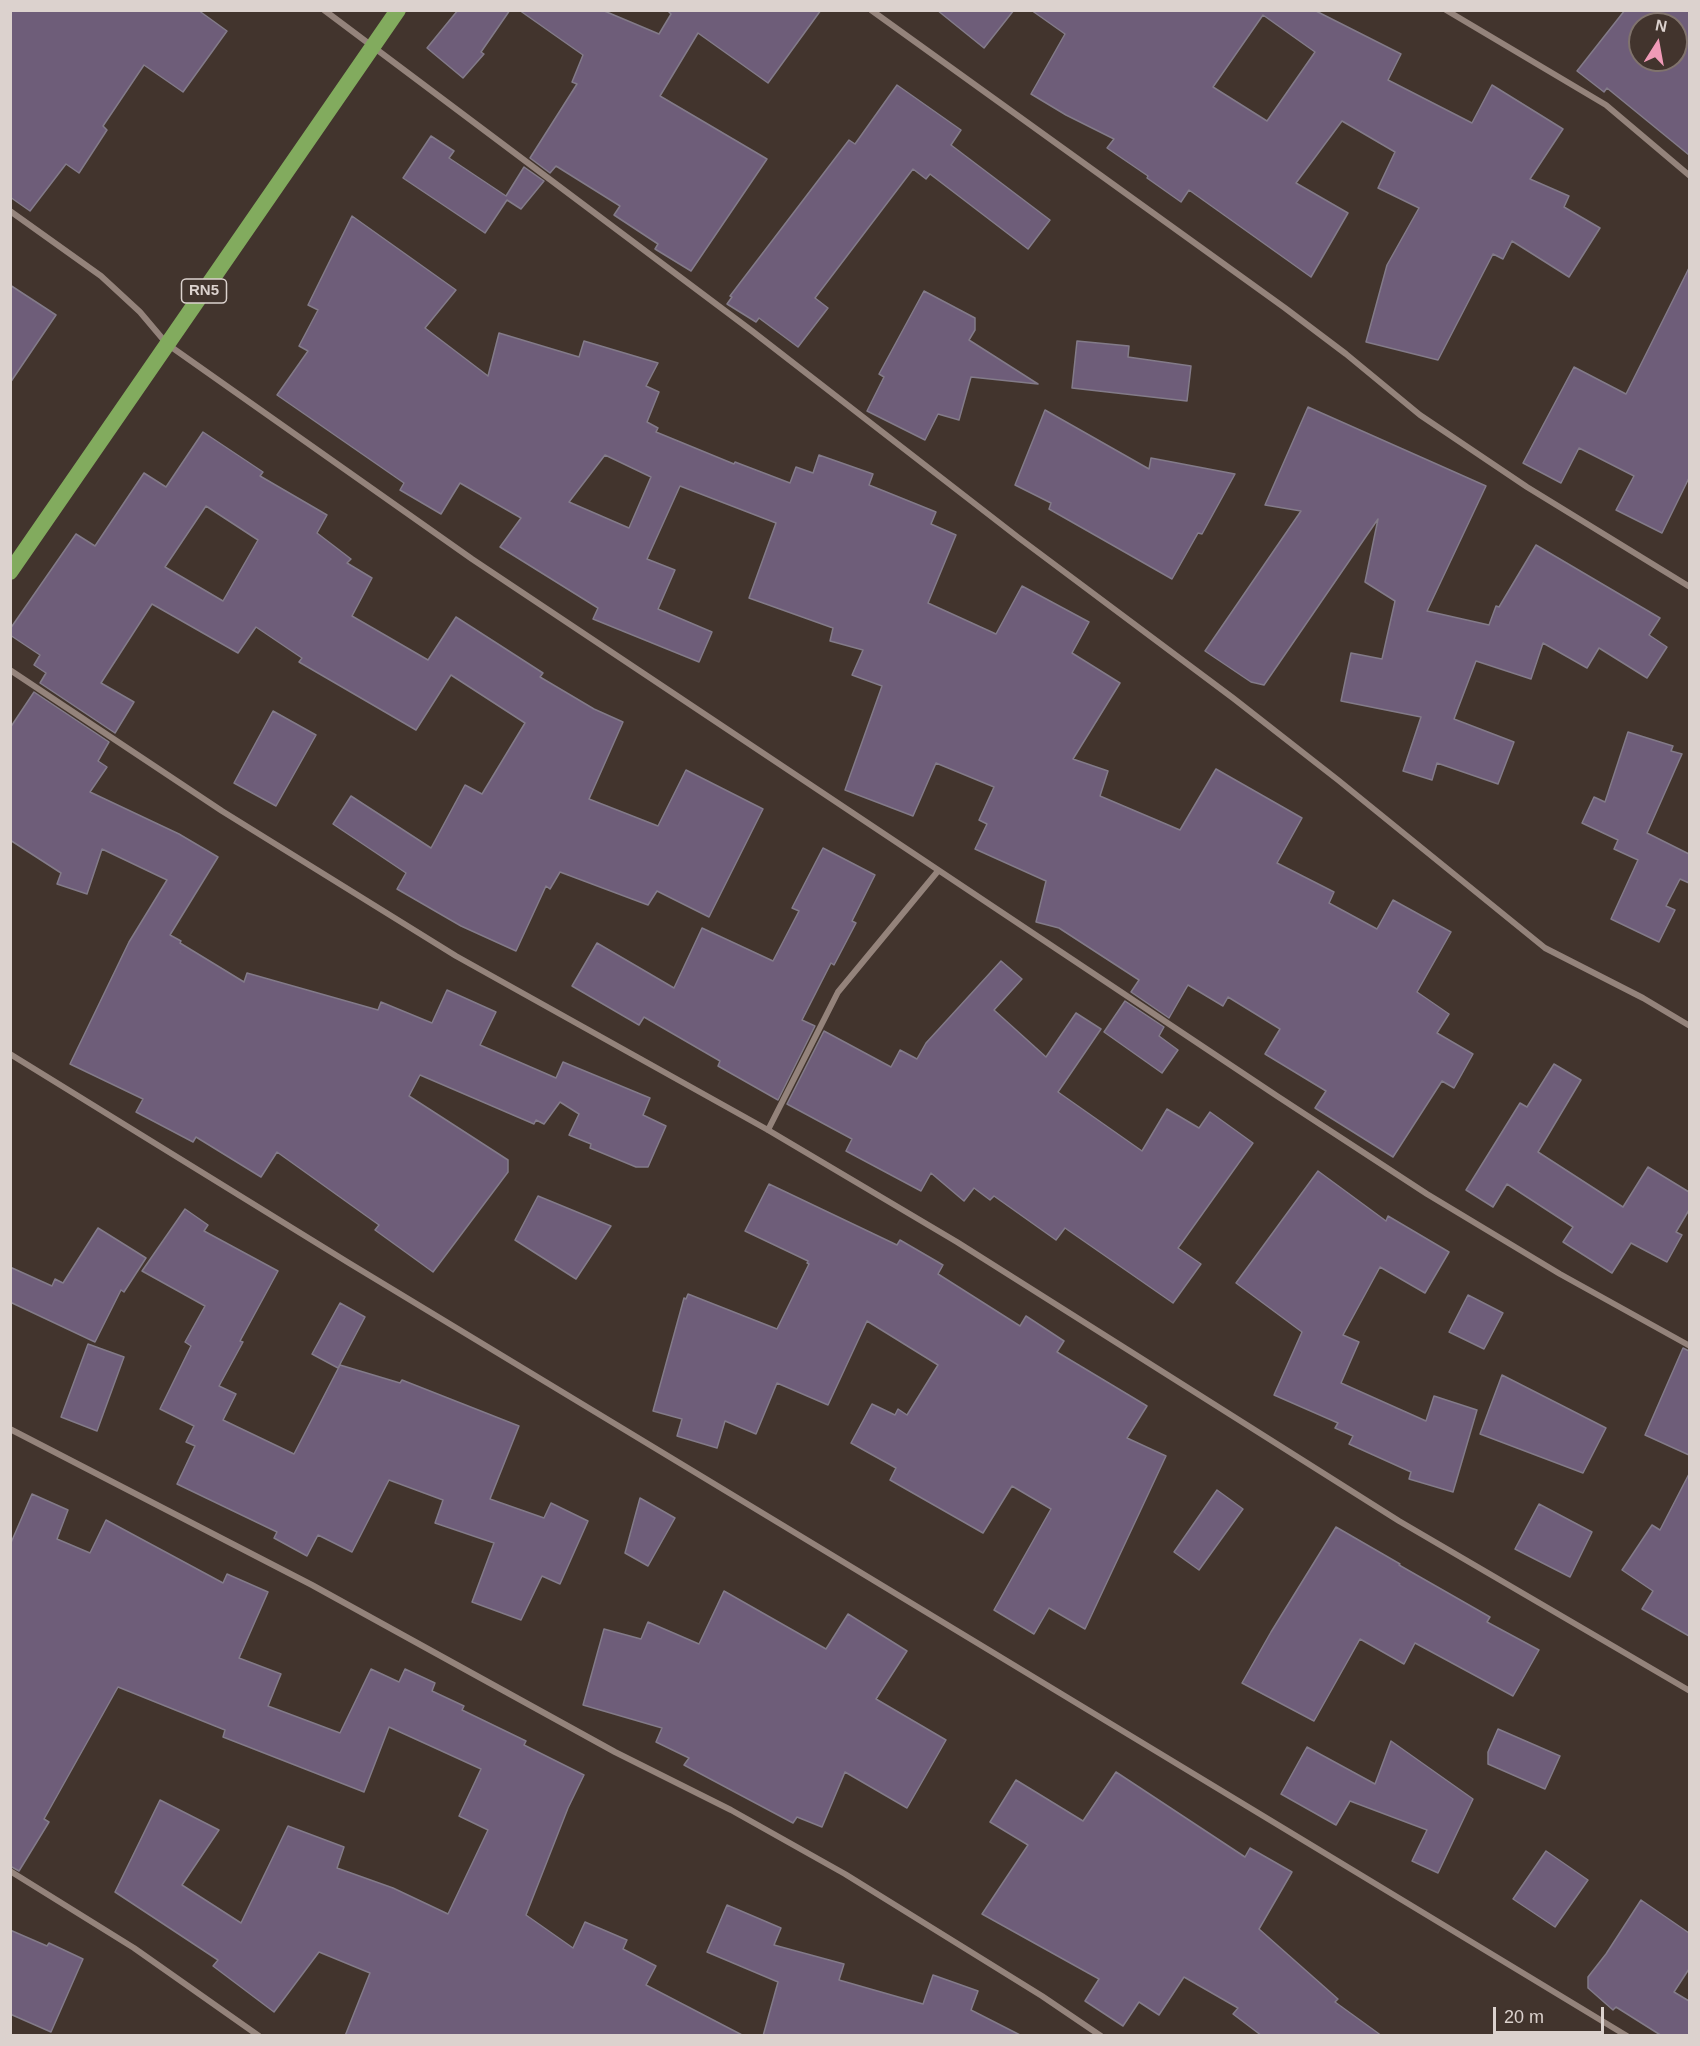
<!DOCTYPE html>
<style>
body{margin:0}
#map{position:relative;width:1700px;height:2046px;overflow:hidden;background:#42342d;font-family:Arial,sans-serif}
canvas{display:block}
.frame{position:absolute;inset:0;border:12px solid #dcd2ce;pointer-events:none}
.north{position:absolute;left:1628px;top:12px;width:60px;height:60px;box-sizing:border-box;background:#42342d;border:2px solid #80736d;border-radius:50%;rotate:11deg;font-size:16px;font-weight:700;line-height:24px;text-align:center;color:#dcd2ce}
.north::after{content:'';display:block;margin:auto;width:21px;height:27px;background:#f09ab7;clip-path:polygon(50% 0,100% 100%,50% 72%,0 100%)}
.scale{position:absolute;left:1493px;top:2007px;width:111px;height:27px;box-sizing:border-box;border:3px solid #dcd2ce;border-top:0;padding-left:8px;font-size:18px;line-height:21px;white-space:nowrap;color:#dcd2ce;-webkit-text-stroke:4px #42342d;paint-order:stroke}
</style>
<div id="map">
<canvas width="1700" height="2046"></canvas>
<div class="frame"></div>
<div class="north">N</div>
<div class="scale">20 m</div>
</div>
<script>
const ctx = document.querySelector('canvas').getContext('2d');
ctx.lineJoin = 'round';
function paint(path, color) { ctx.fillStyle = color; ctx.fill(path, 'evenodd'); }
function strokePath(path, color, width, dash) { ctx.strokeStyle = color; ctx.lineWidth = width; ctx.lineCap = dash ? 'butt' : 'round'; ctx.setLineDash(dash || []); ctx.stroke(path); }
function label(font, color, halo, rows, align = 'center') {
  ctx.font = font + ' Arial,sans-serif'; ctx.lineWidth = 4.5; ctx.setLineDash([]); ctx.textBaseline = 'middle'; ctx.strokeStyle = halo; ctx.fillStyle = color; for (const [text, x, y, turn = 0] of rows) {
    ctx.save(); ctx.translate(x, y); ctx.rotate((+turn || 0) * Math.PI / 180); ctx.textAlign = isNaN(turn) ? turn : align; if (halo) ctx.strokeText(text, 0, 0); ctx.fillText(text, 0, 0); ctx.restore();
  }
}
const building = new Path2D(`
 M10,10H198L227,31L183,92L144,65L103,126L107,130L79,173L66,164L30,211L10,197Z
 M458,10H510L481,52L484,54L463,78L427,48Z
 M519,10H602L659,34L671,14L667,10H821L768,83L698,33L660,96L767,159L691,271L655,249L658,244L614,215L620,206L556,166L550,173L530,158L577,84L572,82L583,55Z
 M937,10H1014L984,48Z
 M1031,10H1314L1401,54L1388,80L1472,123L1492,85L1563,129L1530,179L1569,196L1564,207L1600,228L1569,277L1512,241L1503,259L1493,254L1438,360L1366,342L1387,265L1419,208L1378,188L1395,152L1342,121L1296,183L1348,213L1311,277L1189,190L1181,202L1147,178L1148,176L1107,148L1114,139L1066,115L1031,94L1065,34ZM1263,15L1315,52L1267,121L1213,87Z
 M1625,10H1689V155L1607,88L1604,92L1577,71ZM1640,24H1676V60H1640Z
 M897,85L961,130L951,145L1050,220L1028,249L930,174L926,179L913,169L815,298L828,308L798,347L759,318L756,322L727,304L732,297L730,296L849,140L855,144Z
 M431,136L454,151L449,158L506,196L524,167L544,181L521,209L507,200L485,233L403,178Z
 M352,216L456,290L425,328L488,376L499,333L579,357L584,341L658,363L646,386L659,392L647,422L658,428L656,432L734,464L735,462L790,483L796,467L813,473L819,455L873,474L869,485L936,512L931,524L956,535L928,603L996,634L1022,586L1089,622L1072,653L1120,683L1073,759L1108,771L1100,796L1180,830L1216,769L1302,818L1277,863L1334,892L1329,903L1377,929L1393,900L1451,932L1417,992L1449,1014L1437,1033L1473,1054L1454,1088L1442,1081L1393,1157L1315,1108L1326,1091L1265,1054L1280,1029L1228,997L1223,1006L1188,985L1169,1018L1131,992L1139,980L1059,928L1036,922L1046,881L975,849L987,824L979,820L994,787L936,763L913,816L845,790L882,686L852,675L863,650L830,641L833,628L749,598L776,523L680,486L647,559L675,570L658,609L712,632L699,662L593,619L598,608L500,547L521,518L460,483L441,514L400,490L404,483L277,395L308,351L299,346L318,310L308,305ZM605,455L651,477L629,528L569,502Z
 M1689,268V478L1662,533L1616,510L1634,476L1579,448L1561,483L1523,463L1574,367L1626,394Z
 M10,285L56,315L10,383Z
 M924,291L975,318V330L969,340L1038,384L971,377L959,420L938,414L925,440L867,411L884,377L879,374Z
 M1077,341L1129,346L1128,357L1191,366L1187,401L1072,388Z
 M1308,407L1486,486L1427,611L1489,625L1496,606L1499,607L1536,545L1660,618L1649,635L1667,647L1647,678L1599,648L1587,668L1543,643L1531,679L1476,661L1454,719L1514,742L1498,784L1437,763L1432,780L1403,771L1421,717L1341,701L1351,653L1382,659L1395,601L1365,582L1378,519L1264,685L1251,682L1205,651L1301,511L1265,505Z
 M1045,410L1149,469L1151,458L1235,474L1202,534L1198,533L1172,579L1049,509L1051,503L1015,485Z
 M203,432L263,472L260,476L327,515L317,533L351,559L347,563L372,578L352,616L428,660L456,617L543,673L540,677L594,709L623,722L589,799L658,826L686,770L763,809L709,917L657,891L648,905L560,872L550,889L546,886L516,951L461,926L397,889L406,873L333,824L351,796L431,848L465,785L482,794L525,723L451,675L416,730L299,662L302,658L256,627L238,653L152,604L101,683L134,702L115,733L40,683L46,673L34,665L40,655L10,635V629L76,534L95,546L144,473L166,487ZM206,506L258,540L223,601L165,567Z
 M34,692L109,742L98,761L107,767L90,792L179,834L218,857L170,935L181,941L180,943L244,982L247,973L378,1010L381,1002L432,1023L447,990L496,1012L480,1045L556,1078L563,1062L650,1098L643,1115L666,1126L648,1167H636L590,1148L591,1144L569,1135L579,1114L560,1102L544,1124L536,1120L534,1124L420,1075L409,1096L508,1160V1172L433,1272L375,1230L379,1225L277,1152L261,1177L196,1137L193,1142L136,1112L143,1099L70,1064L129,942L167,880L102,849L87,894L57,884L61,873L10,840V728Z
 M273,711L316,735L276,806L234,783Z
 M1628,732L1673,746L1671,751L1682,754L1647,833L1689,854V883L1680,879L1666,906L1675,910L1659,942L1611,919L1638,860L1614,849L1618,840L1582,823L1594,797L1605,802Z
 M823,848L875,875L852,921L856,923L834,965L831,963L802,1020L815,1026L778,1100L718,1066L720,1061L644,1017L639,1025L572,986L597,943L674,988L702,928L773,961L799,911L792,908Z
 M1001,961L1022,979L994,1010L1046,1057L1076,1013L1101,1029L1058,1092L1142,1151L1167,1109L1199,1128L1210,1112L1253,1143L1178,1248L1201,1264L1173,1303L1065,1228L1056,1240L994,1196L990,1200L974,1188L964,1201L931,1173L921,1191L846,1151L852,1139L787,1104L824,1031L891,1067L900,1050L917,1059L926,1043Z
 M1125,1001L1164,1027L1159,1036L1178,1050L1162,1073L1104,1032Z
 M1554,1064L1581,1080L1538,1152L1623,1207L1648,1167L1689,1192V1210L1676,1232L1682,1235L1667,1262L1631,1243L1612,1273L1563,1242L1573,1227L1507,1184L1493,1207L1466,1190L1520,1103L1527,1107Z
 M1318,1171L1386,1221L1388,1216L1449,1252L1425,1293L1380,1267L1343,1335L1359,1342L1341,1383L1426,1421L1434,1396L1477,1410L1453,1492L1409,1479L1411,1472L1349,1444L1353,1436L1335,1428L1338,1423L1274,1395L1302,1332L1236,1283Z
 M769,1184L897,1245L900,1240L943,1265L938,1274L1020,1326L1026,1316L1064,1341L1057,1352L1147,1406L1127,1438L1166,1456L1085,1629L1049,1608L1034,1634L994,1610L1051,1509L1012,1486L983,1533L890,1480L896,1468L851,1443L872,1404L895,1415L898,1409L907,1415L938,1365L867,1321L828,1405L777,1383L756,1434L725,1421L717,1448L677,1436L682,1419L653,1411L684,1298L686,1299L688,1294L777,1329L809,1264L807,1263L808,1261L745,1231Z
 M538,1196L611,1226L576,1279L515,1240Z
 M185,1209L208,1225L204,1231L278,1271L240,1341L243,1342L219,1386L236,1394L223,1420L294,1454L340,1365L400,1383L402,1380L519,1426L490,1499L544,1518L551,1503L588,1521L560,1584L542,1576L521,1620L472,1602L494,1543L435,1523L443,1500L389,1480L352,1552L318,1535L307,1556L274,1538L277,1532L177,1484L195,1446L186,1442L194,1426L160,1409L191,1346L185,1342L205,1306L142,1271Z
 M98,1228L146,1258L124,1292L121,1290L95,1342L10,1302V1267L52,1286L55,1279L63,1283Z
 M1468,1295L1503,1313L1484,1349L1449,1332Z
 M340,1303L365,1317L338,1368L312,1354Z
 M88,1344L124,1357L97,1431L61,1417Z
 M1683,1348L1689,1351V1455L1645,1435Z
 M1502,1375L1606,1428L1583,1473L1480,1434Z
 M1689,1474V1636L1642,1609L1653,1591L1622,1570L1652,1525L1660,1530Z
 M1217,1490L1243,1509L1199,1570L1174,1552Z
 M32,1494L68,1510L57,1539L90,1553L106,1520L223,1583L227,1574L268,1592L239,1658L281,1674L268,1706L340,1733L371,1669L399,1682L405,1669L435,1683L432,1691L464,1706L462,1710L526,1741L524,1745L584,1775L568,1808L526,1915L573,1948L585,1922L627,1940L623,1949L656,1966L646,1985L744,2036H345L370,1973L319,1952L274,2012L213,1966L218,1960L115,1892L160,1800L219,1830L182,1885L241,1923L288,1826L344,1847L337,1868L393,1888L448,1914L488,1830L459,1816L481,1769L389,1727L364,1792L223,1737L225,1730L118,1687L44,1819L49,1822L19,1871L10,1866V1545Z
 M640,1498L675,1518L648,1566L625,1553Z
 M1539,1504L1592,1532L1570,1577L1515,1549Z
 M1336,1527L1400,1564L1399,1565L1490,1617L1487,1622L1539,1650L1513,1696L1415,1643L1404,1664L1360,1639L1314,1721L1242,1683L1271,1632Z
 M724,1591L826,1649L848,1614L907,1651L876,1699L946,1740L907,1808L845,1772L822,1827L797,1817L793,1823L684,1765L689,1758L656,1742L662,1728L583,1705L604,1629L641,1639L648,1622L699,1644Z
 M1498,1729L1560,1756L1545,1789L1488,1764V1752Z
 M1391,1741L1473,1799L1438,1873L1412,1861L1427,1830L1350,1801L1336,1825L1281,1794L1307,1747L1375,1784Z
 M1116,1772L1245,1857L1250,1848L1292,1872L1259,1929L1338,1999L1335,2002L1382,2036H1262L1233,2014L1238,2008L1184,1977L1159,2015L1139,2002L1123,2026L1085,2001L1099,1979L982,1914L1028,1845L990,1822L1016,1780L1083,1821Z
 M1546,1851L1588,1880L1555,1927L1513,1899Z
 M1641,1900L1689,1933V1969L1674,1992L1689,2001V2036H1662L1616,2007L1613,2010L1588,1988V1977L1606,1954Z
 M727,1905L781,1928L774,1945L844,1964L839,1980L923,2004L933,1975L978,1991L971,2010L1022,2036H763L778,1982L707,1952Z
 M10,1930L47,1946L49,1943L83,1959L51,2032L10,2014Z`);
const minor = new Path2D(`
 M324,10L752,331L1019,538L1233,698L1338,780L1545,948L1643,998L1690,1026
 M871,10L1285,308L1346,354L1420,415L1527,487L1690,587
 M1446,10L1606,105L1690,176
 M10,211L101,276L140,312L167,344L472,559L1277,1096L1427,1194L1560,1274L1690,1346
 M10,670L222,811L456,956L768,1130L957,1242L1399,1521L1690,1691
 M10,1054L349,1263L1627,2036
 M768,1130L838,992L938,871
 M10,1429L312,1585L615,1752L731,1810L845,1874L1042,1996L1101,2036
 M10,1871L134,1948L259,2036`);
const trunk = new Path2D(`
 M10,572L398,10`);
const shields = [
 [204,291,45]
];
const shieldNames = [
 ["RN5",204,291]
];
paint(building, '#6e5d79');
strokePath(building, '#837b89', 1.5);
strokePath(minor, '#94837b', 6);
strokePath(trunk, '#82ab5e', 16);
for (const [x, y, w] of shields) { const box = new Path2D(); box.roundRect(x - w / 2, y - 12, w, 24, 4.5); ctx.fillStyle = '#42342d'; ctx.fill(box); strokePath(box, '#dcd2ce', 1.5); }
label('bold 15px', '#dcd2ce', null, shieldNames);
</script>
